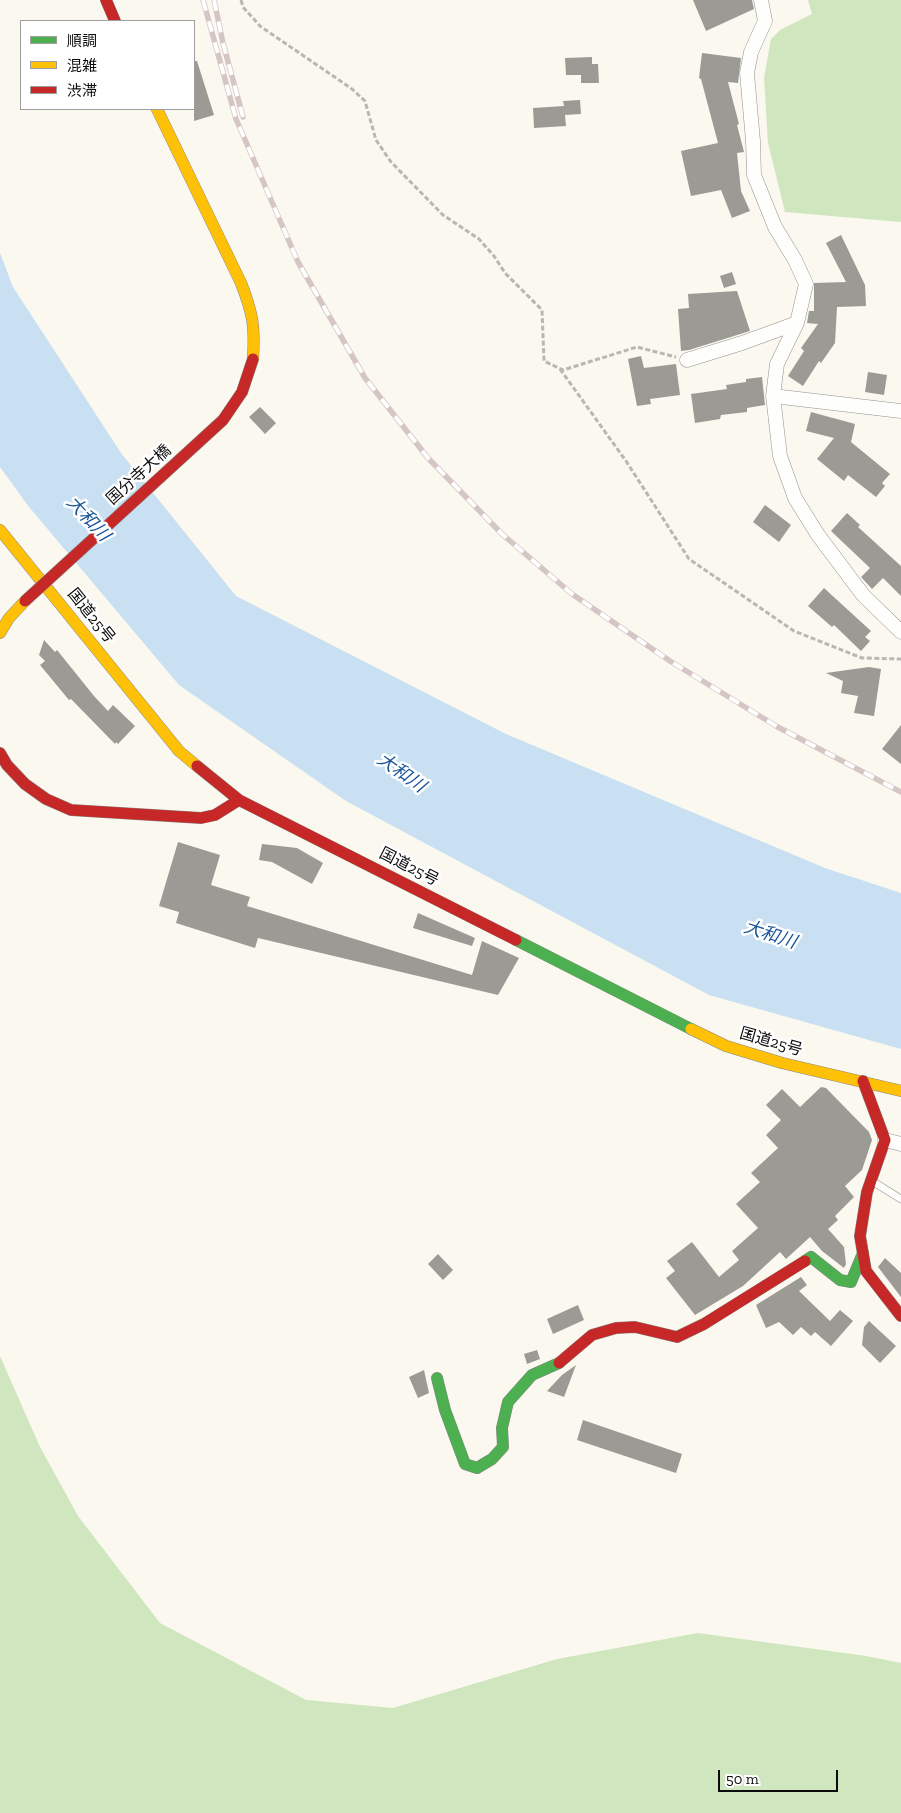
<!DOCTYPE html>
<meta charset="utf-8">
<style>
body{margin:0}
#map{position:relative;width:901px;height:1813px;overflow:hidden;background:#faf8ef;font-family:"Zilla Slab","Noto Sans JP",serif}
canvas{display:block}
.legend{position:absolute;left:20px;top:20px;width:175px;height:90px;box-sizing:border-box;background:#fff;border:1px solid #9e9e9e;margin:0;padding:6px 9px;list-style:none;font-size:15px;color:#0c0c0c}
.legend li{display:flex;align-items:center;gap:10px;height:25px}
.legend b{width:25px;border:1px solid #9e9e9e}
.scale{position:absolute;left:718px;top:1770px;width:120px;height:22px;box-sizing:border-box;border:2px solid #0c0c0c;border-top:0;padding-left:6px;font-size:15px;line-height:18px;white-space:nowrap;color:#0c0c0c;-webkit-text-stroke:4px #fff;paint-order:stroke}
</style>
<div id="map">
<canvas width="901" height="1813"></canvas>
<ul class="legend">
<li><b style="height:6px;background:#4caf50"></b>順調</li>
<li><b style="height:6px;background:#ffc107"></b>混雑</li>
<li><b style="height:6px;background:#c62828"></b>渋滞</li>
</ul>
<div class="scale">50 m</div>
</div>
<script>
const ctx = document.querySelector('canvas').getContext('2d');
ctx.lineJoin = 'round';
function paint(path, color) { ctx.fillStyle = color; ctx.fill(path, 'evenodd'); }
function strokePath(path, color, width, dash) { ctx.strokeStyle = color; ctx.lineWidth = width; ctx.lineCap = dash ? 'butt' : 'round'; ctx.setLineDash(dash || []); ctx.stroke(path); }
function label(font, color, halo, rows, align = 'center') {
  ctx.font = font + ' "Zilla Slab","Noto Sans JP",serif'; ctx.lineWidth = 5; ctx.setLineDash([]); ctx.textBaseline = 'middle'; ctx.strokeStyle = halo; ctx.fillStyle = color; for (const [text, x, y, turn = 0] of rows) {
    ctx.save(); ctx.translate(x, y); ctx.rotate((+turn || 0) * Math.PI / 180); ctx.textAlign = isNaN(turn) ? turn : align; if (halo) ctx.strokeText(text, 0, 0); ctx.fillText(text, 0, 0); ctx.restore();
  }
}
const forest = new Path2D(`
 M808,0H901V222L785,212L768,143L764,78L771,39L780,30L812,14Z
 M0,1356L40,1447L78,1516L160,1623L306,1700L393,1708L557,1659L698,1633L866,1656L901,1663V1813H0Z`);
const water = new Path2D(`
 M0,253L13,287L121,453L236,596L506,734L825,868L901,893V1049L709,995L346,801L179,685L29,507L0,467Z`);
const building = new Path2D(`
 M693,0H752L754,9L706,31Z
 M702,53L741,58L738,83L728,82L739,124L737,125L744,152L737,153L741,191L750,211L732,218L721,190L691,196L681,151L718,143L701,79L699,78Z
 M592,57V64H598L599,83H581V75H566L565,58Z
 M194,61H197L214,115L194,121Z
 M580,100L581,114L565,115L566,126L534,128L533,108L564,106L563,101Z
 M841,235L865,285L866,306L837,307L835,343L821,363L819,361L803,386L788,376L804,351L801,348L818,324L807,323L809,311H814V283L846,282L826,243Z
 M732,272L736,284L724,288L720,276Z
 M737,291L750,331L689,350L681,351L678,309L689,308L688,294Z
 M641,356L644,368L676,364L680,395L650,399L651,404L637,406L628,359Z
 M868,372L887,375L884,395L865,392Z
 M762,377L765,405L747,408V412L721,415L720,419L695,423L691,394L727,389L726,385L746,382V379Z
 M260,407L276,423L265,434L249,417Z
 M811,412L855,424L851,442L890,474L882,483L885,486L876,497L848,475L844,481L817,459L834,438L806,431Z
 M765,505L791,525L779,542L753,522Z
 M847,513L860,525L858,527L901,566V596L883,578L872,589L861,577L870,568L831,531Z
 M824,588L871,631L865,637L870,641L861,651L834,625L832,627L808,606Z
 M44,640L55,652L57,650L94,696L108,711L113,705L135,726L118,744L116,742L115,744L71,699L69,700L40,665L45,661L39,655Z
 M869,667L881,669L874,716L854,713L858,696L841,693L843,681L826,673Z
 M901,725V764L882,749Z
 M178,842L220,855L211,885L250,897L247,906L472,975L482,941L519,958L498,995L258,938L255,948L176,923L179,912L159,906Z
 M262,844L297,848L323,863L312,884L272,862L259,860Z
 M418,913L475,938L472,946L413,928Z
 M821,1087L826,1088L869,1132L872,1140L862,1170L845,1186L854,1197L835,1216L838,1220L828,1229L844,1247L846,1264L844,1268L822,1251L810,1237L786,1259L780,1252L743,1286L695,1315L666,1278L675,1271L667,1261L692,1242L719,1277L739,1260L732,1251L758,1228L736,1204L760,1182L751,1173L778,1148L766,1135L781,1120L766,1105L782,1089L800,1107Z
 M438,1254L453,1270L443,1280L428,1264Z
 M885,1258L901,1273V1297L878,1267Z
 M801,1277L807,1285L799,1291L830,1321L840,1310L853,1321L831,1346L815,1332L811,1336L801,1327L793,1335L779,1322L766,1328L756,1305Z
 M578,1305L584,1320L553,1334L547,1319Z
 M869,1321L896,1346L880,1363L862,1345L864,1327Z
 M537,1350L540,1359L527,1364L524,1354Z
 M576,1365L564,1397L547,1391L562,1375Z
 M424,1370L429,1393L418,1398L409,1377Z
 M583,1420L682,1454L676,1473L577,1440Z`);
const path = new Path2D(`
 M241,0L243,7L260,26L352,89L365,101L376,140L391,162L443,215L479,239L494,256L505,273L542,310L544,361L563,370L637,347L676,357
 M560,369L626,461L689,559L794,631L862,658L901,659`);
const lane = new Path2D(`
 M872,1181L901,1199`);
const street = new Path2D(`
 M797,323L777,364L773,396L780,456L795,498L818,535L863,595L901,632
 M687,360L742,343L797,323L806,284L795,260L775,227L754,175L753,141L747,73L751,52L765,21L761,0
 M773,396L901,411
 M885,1140L901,1144`);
const fast = new Path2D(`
 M516,940L691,1029
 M805,1261L811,1257L840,1280L851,1282L863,1253
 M437,1378L445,1410L465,1464L477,1468L492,1459L503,1447L502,1428L508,1402L532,1375L559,1363`);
const slow = new Path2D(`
 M157,109L241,283C253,314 255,326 253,359
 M0,530L179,751L197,766
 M0,633L9,618L25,601
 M691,1029L726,1046L782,1063L901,1091`);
const jam = new Path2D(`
 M106,0L115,21
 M0,753L7,765L25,784L46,799L71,810L201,818L215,815L239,800
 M197,766L239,800L516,940
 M863,1081L885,1140L867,1192L860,1236L866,1271L901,1316
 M559,1363L592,1335L616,1328L635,1327L677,1337L704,1324L805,1261`);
const rail = new Path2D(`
 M203,0L236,119L298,262L365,378L428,458L502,534L572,594L670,661L776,726L901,792
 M214,0L223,43L243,117`);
const jamBridge = new Path2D(`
 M25,601L223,420L242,392L253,359`);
const streetNames = [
 ["国分寺大橋",139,475,-42],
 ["国道25号",91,616,51],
 ["国道25号",409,867,27],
 ["国道25号",771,1042,16]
];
const waterNames = [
 ["大和川",88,519,47],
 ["大和川",401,773,35],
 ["大和川",770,935,18]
];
paint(forest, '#d0e6bf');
paint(water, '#c8e0f2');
paint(building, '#9c9a95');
strokePath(lane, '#93928e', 8);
strokePath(street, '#93928e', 15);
strokePath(fast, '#8a8985', 12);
strokePath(slow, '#8a8985', 12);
strokePath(jam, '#8a8985', 12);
strokePath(path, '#b7b7b5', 3, [5, 2.5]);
strokePath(lane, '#fefefd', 7);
strokePath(street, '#fefefd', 14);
strokePath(fast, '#4caf50', 11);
strokePath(slow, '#ffc107', 11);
strokePath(jam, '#c62828', 11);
strokePath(rail, '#d5c5c4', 5.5);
strokePath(rail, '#fff', 4, [11]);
strokePath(jamBridge, '#8a8985', 12, []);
strokePath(jamBridge, '#c62828', 11);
label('16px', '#0c0c0c', '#fff', streetNames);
label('italic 18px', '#1b5798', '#fff', waterNames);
</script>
